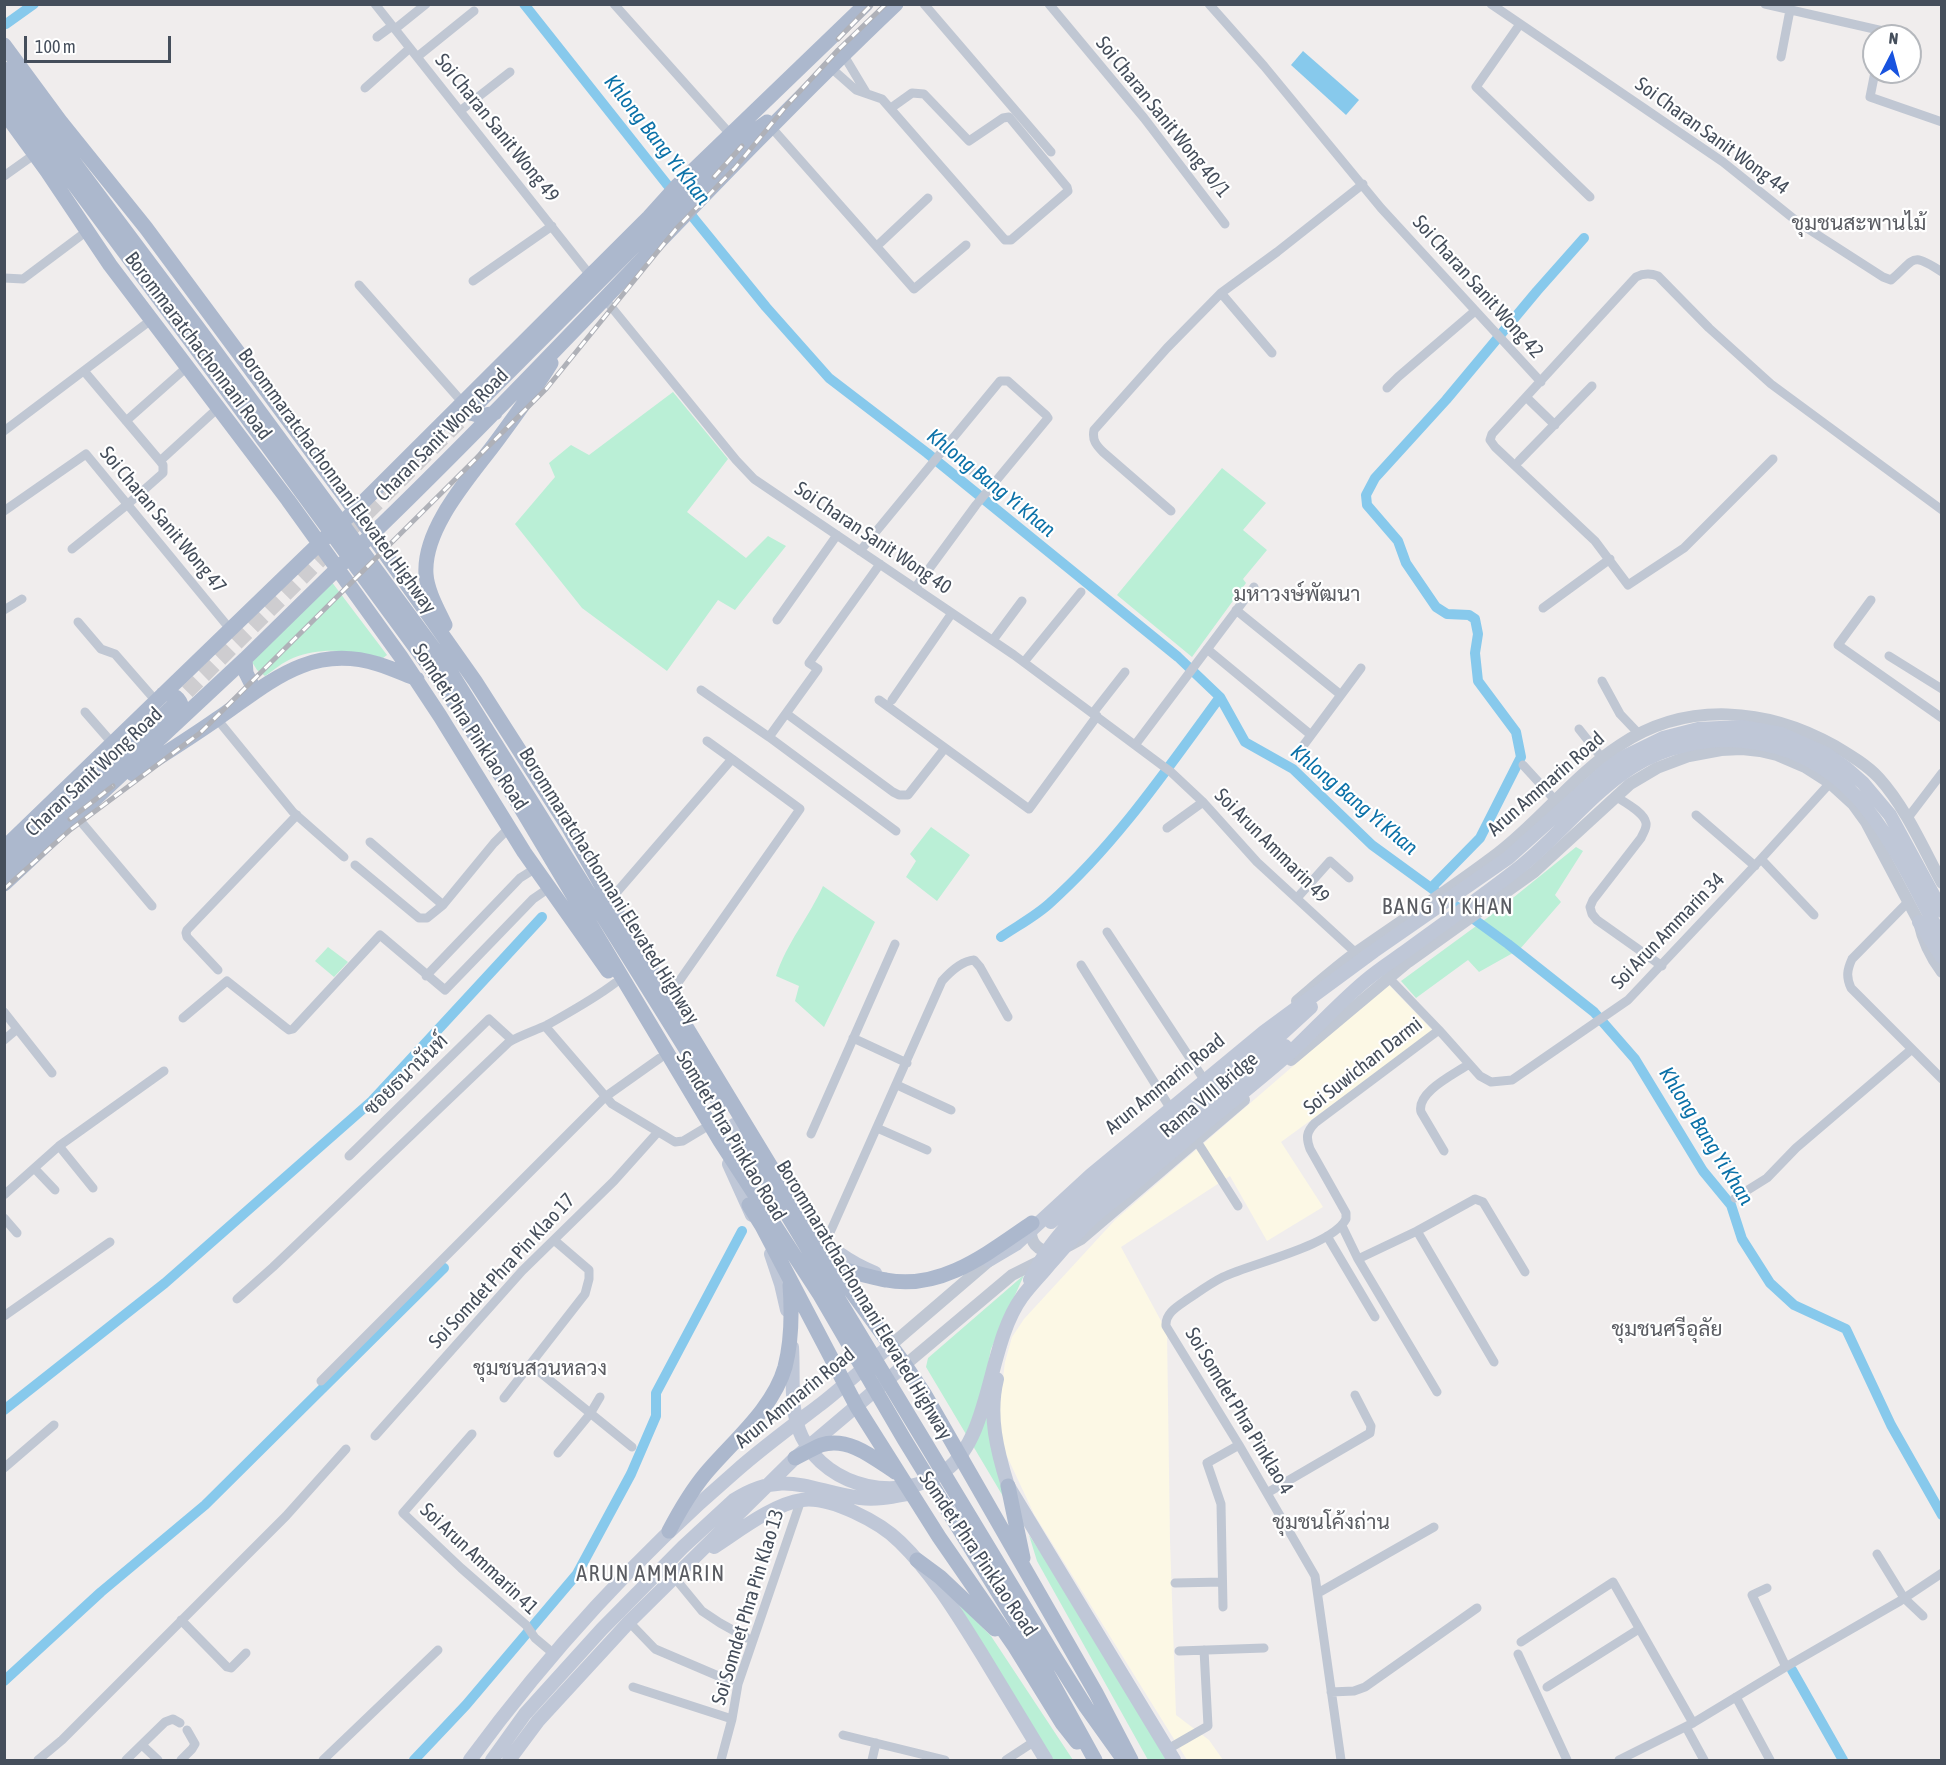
<!DOCTYPE html>
<meta charset="utf-8">
<style>
body{margin:0}
#map{position:relative;width:1946px;height:1765px;overflow:hidden;background:#f0eded;font-family:"Asap Condensed",sans-serif}
canvas{display:block}
.frame{position:absolute;inset:0;border:6px solid #454e5b;pointer-events:none}
.north{position:absolute;left:1862px;top:24px;width:60px;height:60px;box-sizing:border-box;background:#fff;border:2px solid #b5b8bd;border-radius:50%;rotate:6deg;font-size:16px;font-weight:700;line-height:24px;text-align:center;color:#454e5b}
.north::after{content:'';display:block;margin:auto;width:21px;height:27px;background:#1853df;clip-path:polygon(50% 0,100% 100%,50% 72%,0 100%)}
.scale{position:absolute;left:24px;top:36px;width:147px;height:27px;box-sizing:border-box;border:3px solid #454e5b;border-top:0;padding-left:8px;font-size:18px;line-height:21px;white-space:nowrap;color:#454e5b;-webkit-text-stroke:4px #fff;paint-order:stroke}
</style>
<div id="map">
<canvas width="1946" height="1765"></canvas>
<div class="frame"></div>
<div class="north">N</div>
<div class="scale">100 m</div>
</div>
<script>
const ctx = document.querySelector('canvas').getContext('2d');
ctx.lineJoin = 'round';
function paint(path, color) { ctx.fillStyle = color; ctx.fill(path, 'evenodd'); }
function strokePath(path, color, width, dash) { ctx.strokeStyle = color; ctx.lineWidth = width; ctx.lineCap = dash ? 'butt' : 'round'; ctx.setLineDash(dash || []); ctx.stroke(path); }
function label(font, color, halo, rows, align = 'center') {
  ctx.font = font + ' "Asap Condensed",Sarabun,sans-serif'; ctx.lineWidth = 4.5; ctx.setLineDash([]); ctx.textBaseline = 'middle'; ctx.strokeStyle = halo; ctx.fillStyle = color; for (const [text, x, y, turn = 0] of rows) {
    ctx.save(); ctx.translate(x, y); ctx.rotate((+turn || 0) * Math.PI / 180); ctx.textAlign = isNaN(turn) ? turn : align; if (halo) ctx.strokeText(text, 0, 0); ctx.fillText(text, 0, 0); ctx.restore();
  }
}
const commercial = new Path2D(`
 M1388,984L1433,1031L1281,1142L1323,1207L1267,1241L1230,1176L1121,1247L1167,1332L1170,1541L1176,1715L1209,1740L1223,1760H1187L1034,1514L1005,1452L998,1418L1005,1362L1012,1337L1024,1319L1115,1220Z`);
const green = new Path2D(`
 M673,392L728,459L687,512L746,558L768,536L786,546L735,610L718,600L667,671L582,608L515,524L555,477L549,463L571,445L589,455Z
 M1222,468L1266,503L1243,530L1267,550L1243,579L1246,583L1192,657L1117,595Z
 M331,581L387,655L383,658C355,651 321,646 293,658C283,662 274,670 265,676L257,670L252,662Z
 M931,827L970,855L937,901L906,877L916,861L910,854Z
 M1576,847L1583,851L1555,895L1561,902L1520,949L1479,972L1468,960L1416,998L1401,981L1498,910Z
 M823,886L875,922L824,1027L795,1001L799,986L776,976C786,944 809,917 823,886Z
 M328,947L348,962L334,977L315,961Z
 M1024,1275L991,1349L984,1384L1004,1498L926,1367L928,1358Z
 M1029,1535L1055,1574L1168,1760H1148L1037,1561Z
 M957,1602L991,1636L1073,1760H1052Z`);
const water = new Path2D(`
 M1303,51L1359,100L1346,115L1291,65Z`);
const canal = new Path2D(`
 M524,4L696,221L766,307L829,378L927,453L1178,657L1220,697L1245,742L1293,769L1372,845L1508,944L1594,1012L1635,1059L1703,1171L1731,1205L1742,1239L1770,1283L1794,1305L1846,1329L1891,1425L1942,1515
 M6,24L34,4
 M1431,888L1480,838L1521,757L1516,732L1478,681L1475,653L1478,634L1475,619L1469,615L1447,614L1436,607L1406,563L1398,541L1367,505L1366,495L1375,478L1446,400L1537,291L1584,238
 M1001,937C1017,926 1036,916 1050,903C1117,843 1167,769 1220,697
 M4,1410L165,1283L372,1101L542,917
 M1792,1670L1843,1760
 M4,1681L101,1592L205,1505L444,1268
 M414,1760L466,1705L577,1574L631,1474L656,1416V1393L742,1231`);
const primaryTunnel = new Path2D(`
 M171,708L479,402`);
const minor = new Path2D(`
 M375,4L590,275
 M614,4L731,135
 M924,4L1051,152
 M1049,4L1144,118L1225,224
 M1209,4L1264,66L1381,208L1541,382
 M1491,4L1723,162L1799,223L1883,277L1891,280C1916,259 1910,251 1942,272
 M1765,4L1883,31L1882,36
 M1520,24L1476,87L1590,197
 M395,29L426,4
 M377,37L392,26
 M843,54L867,94
 M417,57L474,11
 M1781,57L1790,10
 M830,67L856,90L882,99L1005,240H1011L1068,191L1067,187L1009,117L1003,118L969,141L924,94L912,93L891,108
 M1875,72L1870,97L1942,122
 M365,88L410,48
 M460,111L510,72
 M771,127L914,289L966,245
 M4,176L35,154
 M877,246L928,198
 M4,278L23,279L87,231
 M473,281L552,226
 M359,285L463,403
 M1221,293L1272,353
 M604,298L736,460L754,479L1014,655L1171,772L1203,802L1257,862L1356,953
 M1387,388L1398,377L1475,311
 M1526,397L1555,425
 M126,421L187,367
 M4,431L151,320
 M945,448L991,487
 M1773,459L1684,548L1628,585L1595,541L1495,447L1490,440L1492,434L1636,277C1644,273 1650,273 1658,276L1709,328L1771,384L1942,510
 M160,461L218,408
 M1519,461L1592,386
 M4,511L86,454L230,629
 M1171,511L1103,452C1096,445 1092,440 1094,430L1167,348L1221,293L1277,252L1363,184
 M72,549L128,504L163,473V465L160,461L84,371
 M860,551L1000,381H1008L1046,415L1048,418L976,505L915,588
 M1871,600L1838,645L1942,718
 M1543,608L1610,559
 M4,610L22,599
 M1236,610L1341,695
 M777,620L837,535
 M78,622L101,649L115,654L156,701
 M993,640L1022,601
 M1207,649L1311,735
 M1889,656L1942,689
 M1024,662L1081,592
 M1602,681L1620,714L1639,734
 M701,690L769,737L818,669L809,663L880,564
 M879,700L1029,809L1097,716
 M892,700L952,613
 M85,712L113,744
 M1093,713L1125,672
 M787,714L893,792L899,795H908L945,748
 M217,719L293,812L344,857
 M1579,729L1602,758
 M769,737L896,831
 M707,741L732,759
 M1135,745L1254,587
 M1300,750L1361,668
 M1523,765L1555,800
 M1615,796C1624,802 1644,812 1646,823C1647,828 1643,833 1641,838L1593,900L1590,907L1592,914L1597,920L1662,966
 M1696,815L1755,866
 M77,817L152,906
 M1907,819L1942,773
 M1167,828L1203,802
 M370,842L443,905L494,843L509,828
 M1761,859L1814,915
 M355,865L419,918H427L443,905
 M1297,898L1330,861L1349,878
 M610,900L732,759L800,809L668,997
 M1908,902L1852,959C1847,970 1846,977 1851,988L1942,1079
 M1107,932L1203,1078
 M1081,965L1169,1106
 M218,970L187,937L186,933L187,930L297,815
 M426,976L520,878L536,868
 M1389,978L1439,1030L1480,1076L1491,1082L1512,1080L1628,1000L1761,859L1830,783
 M4,1012L52,1073
 M183,1018L227,981L285,1027L289,1030L293,1029L380,935L445,990L533,899L549,888
 M545,1026L612,1104L675,1142L683,1141L703,1129
 M853,1038L907,1063
 M4,1040L17,1029
 M897,1085L951,1110
 M877,1128L927,1150
 M811,1134L895,944
 M1196,1140L1238,1206
 M59,1146L93,1188
 M1444,1151L1421,1112C1416,1092 1455,1074 1469,1064
 M349,1156L489,1019L512,1040
 M35,1169L55,1190
 M4,1195L59,1146L164,1071
 M1735,1198L1767,1178L1796,1148L1912,1049
 M4,1218L17,1233
 M1342,1226L1358,1259L1437,1392
 M1417,1231L1494,1362
 M1327,1236L1375,1317
 M824,1246L942,981C950,972 962,961 974,960L980,967L1008,1017
 M1358,1259L1417,1231L1475,1199L1483,1202L1525,1272
 M237,1299L273,1267L509,1042C521,1035 534,1031 547,1025C570,1012 594,999 615,983
 M4,1316L110,1242
 M531,1365L632,1447
 M321,1381L605,1097L660,1058
 M504,1398L585,1294L589,1279V1270L554,1240
 M472,1434L403,1513L461,1568L526,1625L535,1638L554,1654
 M375,1436L522,1271L614,1181L657,1133
 M558,1453L590,1414L600,1397
 M4,1468L54,1425
 M1267,1493L1370,1433L1371,1426L1355,1395
 M1877,1554L1904,1598L1923,1616
 M674,1577L702,1611L720,1623L747,1638
 M1175,1583L1222,1582
 M1767,1588L1752,1595L1786,1667
 M1318,1593L1434,1527
 M1223,1607L1221,1504L1207,1463L1239,1445
 M181,1620L227,1667L231,1668L246,1653
 M629,1622L655,1649L730,1681
 M1521,1642L1613,1582L1693,1723
 M1179,1651L1264,1648
 M1518,1654L1567,1760
 M633,1687L732,1719
 M1547,1687L1639,1629
 M1331,1692L1354,1691L1365,1687L1477,1608
 M1736,1697L1770,1760
 M1686,1727L1704,1760
 M843,1735L945,1760
 M142,1745L158,1760
 M1168,1749L1208,1726L1204,1650
 M38,1760L62,1740L286,1516L346,1449
 M126,1760L165,1722L173,1719L180,1723
 M181,1760L192,1749L195,1744L187,1730
 M323,1760L438,1650
 M721,1760L732,1719L738,1684L801,1500
 M872,1760L876,1743
 M1006,1760L1035,1741
 M1341,1760L1315,1576L1239,1445L1166,1326C1165,1313 1178,1306 1188,1299C1200,1291 1211,1283 1223,1277C1252,1263 1332,1246 1346,1219V1213L1310,1149C1306,1138 1306,1132 1315,1123L1439,1030
 M1619,1760L1693,1723L1789,1665L1900,1601L1942,1573`);
const tertiary = new Path2D(`
 M1297,1001C1316,985 1336,967 1357,952C1404,919 1452,888 1498,853C1541,820 1574,775 1620,745C1687,700 1768,708 1835,746C1850,755 1867,765 1879,778C1906,808 1923,848 1942,883
 M1291,1060L1408,962L1534,872L1630,784L1657,768L1689,756L1721,750L1742,749L1760,751L1777,755L1805,767L1830,783L1853,804L1866,822L1919,922C1923,941 1930,956 1942,972
 M1032,1224C1028,1242 1037,1252 1056,1253
 M1068,1246L1081,1239L1244,1100
 M891,1345L997,1254
 M905,1365L1012,1275L1042,1260`);
const secondary = new Path2D(`
 M1919,922L1942,957
 M734,1125L749,1145
 M729,1164L752,1215
 M1051,1222L1276,1039L1311,1007
 M814,1229C830,1250 851,1263 875,1273
 M771,1254L781,1284L787,1310
 M989,1260L1016,1244L1091,1175L1264,1032L1374,951L1508,858L1606,770L1624,757L1663,738L1698,729L1742,727L1781,734L1826,754L1846,768L1863,783L1890,815L1942,911
 M1030,1280C1044,1253 1056,1237 1077,1215L1285,1046
 M792,1347C794,1377 789,1410 802,1437C828,1489 902,1504 946,1470C992,1436 987,1345 1022,1297C1030,1286 1040,1276 1049,1265C1062,1251 1074,1235 1088,1222C1100,1210 1114,1200 1127,1190C1152,1168 1178,1147 1203,1125C1233,1100 1264,1076 1293,1050C1317,1027 1340,1002 1365,981C1378,970 1392,961 1406,951C1444,923 1483,896 1520,867C1559,836 1590,794 1632,767C1664,747 1706,737 1744,741C1856,752 1891,843 1937,929L1942,935
 M997,1379C988,1415 997,1451 1008,1486L1174,1760
 M714,1547C739,1531 773,1504 802,1500C830,1496 880,1522 900,1542C933,1574 958,1616 983,1656C1004,1691 1025,1725 1046,1760
 M470,1760C547,1655 636,1557 735,1472C762,1448 792,1426 821,1404C845,1385 867,1365 891,1345
 M492,1760L525,1714L602,1629L683,1547L734,1500C784,1468 810,1491 860,1498C876,1500 891,1497 907,1494
 M509,1760L538,1721L629,1622L795,1458L905,1365`);
const primary = new Path2D(`
 M4,45L60,121L146,228L343,494L475,681L569,828L620,918L822,1251L905,1365L925,1395L1096,1693L1131,1760
 M4,69L201,332L448,668L719,1102
 M4,90L190,340L438,678L510,790L720,1141L820,1295L904,1439L1042,1664L1095,1760
 M4,112L47,171L110,265L288,500L401,657L440,716L524,852L608,971
 M736,144L767,122
 M474,392L469,404L471,413L481,416L495,413
 M479,402L731,149
 M348,517L649,217L677,186L866,4
 M364,542C546,367 713,178 896,4
 M445,625C438,610 427,591 426,574C423,528 470,477 496,442C515,416 534,391 551,363
 M245,659L246,673L255,691
 M163,694C179,694 183,703 183,717
 M133,774C161,756 190,738 217,719C269,683 310,643 378,664C391,668 404,674 417,679
 M4,848L326,537
 M4,866L171,708
 M4,884L245,659L343,563
 M741,1138L1054,1656L1086,1707L1121,1756
 M749,1205L762,1226L857,1407L939,1537L1015,1647L1062,1723L1077,1742
 M832,1266C850,1271 868,1277 886,1280C942,1291 989,1252 1032,1223
 M795,1458C803,1454 812,1449 821,1445C848,1436 874,1458 895,1472
 M1008,1486L1023,1558
 M669,1531C680,1510 691,1491 706,1473C733,1441 773,1409 785,1367C792,1340 792,1312 790,1285
 M917,1560L940,1577L995,1629`);
const rail = new Path2D(`
 M838,39L872,4
 M714,177L742,146
 M70,819L113,786
 M4,889L70,830L200,733L546,389L676,229L735,168L787,105L838,50L886,4`);
const streetNames = [
 ["Soi Charan Sanit Wong 40/1",1163,117,51],
 ["Soi Charan Sanit Wong 49",497,128,51],
 ["Soi Charan Sanit Wong 44",1712,136,36],
 ["Soi Charan Sanit Wong 42",1478,287,48],
 ["Borommaratchachonnani Road",198,346,53],
 ["Charan Sanit Wong Road",442,435,-45],
 ["Borommaratchachonnani Elevated Highway",337,481,54],
 ["Soi Charan Sanit Wong 47",163,520,50],
 ["Soi Charan Sanit Wong 40",873,538,34],
 ["Somdet Phra Pinklao Road",470,727,57],
 ["Charan Sanit Wong Road",94,772,-43],
 ["Arun Ammarin Road",1546,784,-41],
 ["Soi Arun Ammarin 49",1272,846,45],
 ["Borommaratchachonnani Elevated Highway",609,886,58],
 ["Soi Arun Ammarin 34",1668,931,-46],
 ["Soi Suwichan Darmi",1363,1066,-38],
 ["ซอยธนานันท์",406,1075,-44],
 ["Arun Ammarin Road",1165,1084,-39],
 ["Rama VIII Bridge",1209,1095,-40],
 ["Somdet Phra Pinklao Road",731,1136,59],
 ["Soi Somdet Phra Pin Klao 17",502,1271,-47],
 ["Borommaratchachonnani Elevated Highway",864,1300,59],
 ["Arun Ammarin Road",795,1398,-39],
 ["Soi Somdet Phra Pinklao 4",1239,1411,59],
 ["Somdet Phra Pinklao Road",978,1554,56],
 ["Soi Arun Ammarin 41",479,1559,43],
 ["Soi Somdet Phra Pin Klao 13",748,1607,-73]
];
const waterNames = [
 ["Khlong Bang Yi Khan",657,140,52],
 ["Khlong Bang Yi Khan",991,483,39],
 ["Khlong Bang Yi Khan",1354,800,40],
 ["Khlong Bang Yi Khan",1706,1136,58]
];
const neighbourhoodNames = [
 ["ชุมชนสะพานไม้",1859,223],
 ["มหาวงษ์พัฒนา",1297,594],
 ["ชุมชนศรีอุลัย",1667,1329],
 ["ชุมชนสวนหลวง",540,1368],
 ["ชุมชนโค้งถ่าน",1331,1522]
];
const quarterNames = [
 ["BANG YI KHAN",1448,907],
 ["ARUN AMMARIN",651,1574]
];
paint(commercial, '#fcf8e5');
paint(green, '#baefd6');
paint(water, '#87c9ec');
strokePath(canal, '#87c9ec', 10);
strokePath(primaryTunnel, '#cecdd0', 15, [15, 8]);
strokePath(minor, '#c0c7d3', 9);
strokePath(tertiary, '#c0c7d3', 12);
strokePath(secondary, '#bfc7d7', 14);
strokePath(primary, '#acb8cd', 15);
strokePath(rail, '#afb1b8', 5);
strokePath(rail, '#fff', 3, [9]);
label('20px', '#454e5b', '#fff', streetNames);
label('italic 21px', '#0b71a8', '#fff', waterNames);
label('21px', '#5a5c62', '#fff', neighbourhoodNames);
ctx.letterSpacing = '1.5px';
label('22px', '#5a5c62', '#fff', quarterNames);
ctx.letterSpacing = '0px';
</script>
